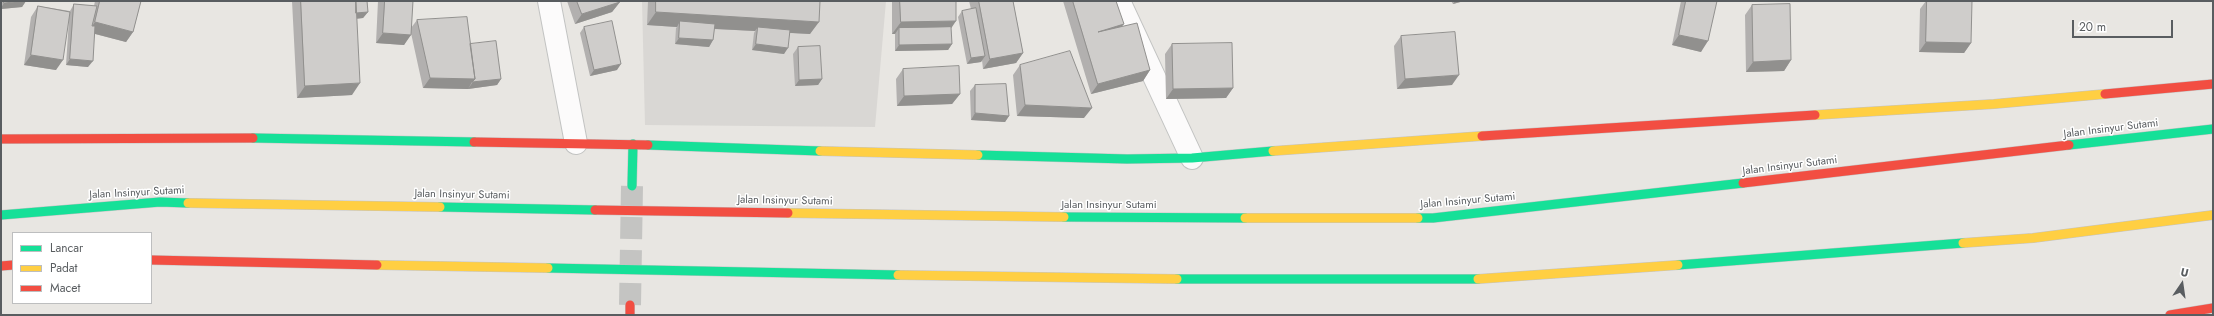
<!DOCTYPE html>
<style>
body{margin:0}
#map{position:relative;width:2214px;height:316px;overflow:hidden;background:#e8e6e2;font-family:Jost,sans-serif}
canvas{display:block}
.frame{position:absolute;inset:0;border:2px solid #595d60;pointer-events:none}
.legend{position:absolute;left:12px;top:232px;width:140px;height:72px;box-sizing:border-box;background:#fff;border:1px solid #bdbebf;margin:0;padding:5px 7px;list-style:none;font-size:12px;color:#595d60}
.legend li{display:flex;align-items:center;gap:8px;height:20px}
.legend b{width:20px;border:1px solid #bdbebf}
.north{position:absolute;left:2162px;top:264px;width:40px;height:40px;-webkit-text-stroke:3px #fff;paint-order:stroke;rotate:13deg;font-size:11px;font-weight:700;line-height:16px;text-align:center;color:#595d60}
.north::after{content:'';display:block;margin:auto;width:14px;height:18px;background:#595d60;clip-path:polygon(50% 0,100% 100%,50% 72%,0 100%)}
.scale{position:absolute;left:2072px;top:20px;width:101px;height:18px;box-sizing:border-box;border:2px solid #595d60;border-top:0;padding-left:5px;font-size:12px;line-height:14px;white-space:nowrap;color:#595d60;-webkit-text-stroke:3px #fff;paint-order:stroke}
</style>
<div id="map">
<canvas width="2214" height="316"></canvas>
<div class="frame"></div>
<ul class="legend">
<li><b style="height:5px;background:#16e098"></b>Lancar</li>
<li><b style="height:5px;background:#ffcf43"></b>Padat</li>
<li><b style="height:5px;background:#f24e42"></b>Macet</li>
</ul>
<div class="north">U</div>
<div class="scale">20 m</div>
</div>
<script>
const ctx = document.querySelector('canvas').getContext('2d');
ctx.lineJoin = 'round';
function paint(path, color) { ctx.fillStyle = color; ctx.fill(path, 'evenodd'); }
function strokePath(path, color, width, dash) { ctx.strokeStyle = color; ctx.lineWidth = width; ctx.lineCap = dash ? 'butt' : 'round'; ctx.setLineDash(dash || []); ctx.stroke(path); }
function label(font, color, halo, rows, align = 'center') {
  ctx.font = font + ' Jost,sans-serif'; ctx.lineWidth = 3; ctx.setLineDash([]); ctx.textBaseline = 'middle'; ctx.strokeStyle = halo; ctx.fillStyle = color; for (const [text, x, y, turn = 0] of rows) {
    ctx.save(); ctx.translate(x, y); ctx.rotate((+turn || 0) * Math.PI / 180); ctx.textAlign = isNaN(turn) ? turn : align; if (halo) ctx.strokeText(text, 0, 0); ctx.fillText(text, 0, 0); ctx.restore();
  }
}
const industrial = new Path2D(`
 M642,1H886L875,127L645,125Z`);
const secondaryTunnel = new Path2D(`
 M630,305L632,186`);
const street = new Path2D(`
 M549,1L576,143
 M1119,1L1192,158`);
const fast = new Path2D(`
 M253,138L474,142
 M648,145L820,151
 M2069,145L2213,129
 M978,155L1127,159L1192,158L1273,151
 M632,186L633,144
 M440,207L595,210
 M1,215L160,202L188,203
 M1064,217L1245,218
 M1418,218H1433L1743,183
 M1678,265L1963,243
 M548,268L898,275
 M1177,279H1478`);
const slow = new Path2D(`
 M1815,115L1994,104L2105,94
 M820,151L978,155
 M1273,151L1482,136
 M188,203L440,207
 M788,213L1064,217
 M1245,218H1418
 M1963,243L2033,238L2213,215
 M377,265L548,268
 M898,275L1177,279
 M1478,279L1678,265`);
const jam = new Path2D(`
 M2105,94L2213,84
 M1482,136L1815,115
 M1,139L253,138
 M474,142L648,145
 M1743,183L2069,145
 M595,210L788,213
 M151,260L377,265
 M1,266L13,265
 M630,305V315
 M2170,315L2213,308`);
const wall = new Path2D(`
 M1,1H26L22,7L1,9Z
 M95,1H141L133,32L126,42L95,34L88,67L66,65L69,19L56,70L24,65L31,17L38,6L70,11L74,4L94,6Z
 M292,1H367L368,12L363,18L357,19L352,95L297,98Z
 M378,1H413L411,28L417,20L470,44L501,79L497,85L468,89L423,88L411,33L404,45L376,43Z
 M567,1H619L620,2L612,12L575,24Z
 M648,1H820L810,34L790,33L784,54L752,50L754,33L755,31L714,29L713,40L709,47L675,44L676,28L677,27L647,25Z
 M892,1H956L951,28L952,44L948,50L895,51V34H892Z
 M969,1H1013L1023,53L1016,63L983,69L982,60L981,62L967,64L958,17L962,11L971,9Z
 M1063,1H1116L1122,27L1150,70L1143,81L1091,94Z
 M1451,1H1464L1453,4Z
 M1681,1H1717L1701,52L1672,45Z
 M1926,1H1927L1971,43L1964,53L1919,52L1920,9Z
 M1752,5L1791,60L1784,71L1746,72L1745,15Z
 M584,27L617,70L590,76L580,33Z
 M1401,36L1452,85L1397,89L1394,46Z
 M1172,44L1233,88L1226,98L1166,99L1165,54Z
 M798,47L822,79L818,85L795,86L793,54Z
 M1020,65L1084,118L1017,116L1013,75Z
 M903,69L960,94L952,104L897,106L896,79Z
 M975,85L1009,116L1005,122L971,120L970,91Z`);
const shadedWall = new Path2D(`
 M26,1L22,7L1,9V8L4,3Z
 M1455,1H1464L1453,4Z
 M620,2L612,12L575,24L582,14Z
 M368,12L363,18L348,19L352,13Z
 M656,12L819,22L810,34L758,31V27L755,31L680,27V21L677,27L647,25Z
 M956,21L948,33L899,28L895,34H892L901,22Z
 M95,22L133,32L126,42L88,32Z
 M1124,24L1116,34L1098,32Z
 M383,33L411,35L404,45L376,43Z
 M1679,35L1708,41L1701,52L1672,45Z
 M679,38L713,40L709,47L675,44Z
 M1926,42L1971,43L1964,53L1919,52Z
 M756,44L788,48L784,54L752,50Z
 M952,44L948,50L895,51L899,45Z
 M1023,53L1016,63L983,69L990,59Z
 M31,55L63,60L56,70L24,65Z
 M985,56L981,62L967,64L971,58Z
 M70,59L93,61L88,67L66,65Z
 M1791,60L1784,71L1746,72L1753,62Z
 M621,64L617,70L590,76L594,70Z
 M1150,70L1143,81L1091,94L1098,84Z
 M1459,75L1452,85L1397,89L1405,79Z
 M430,78L475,79L468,89L423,88Z
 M501,79L497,85L468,89L472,82Z
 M822,79L818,85L795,86L799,80Z
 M360,83L352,95L297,98L305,86Z
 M1233,88L1226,98L1166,99L1173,89Z
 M960,94L952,104L897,106L904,96Z
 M1025,105L1092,108L1084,118L1017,116Z
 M975,113L1009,116L1005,122L971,120Z`);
const building = new Path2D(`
 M4,1H24L4,3Z
 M100,1H141L133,32L95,22Z
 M301,1H356L360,83L305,86Z
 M356,1H367L368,12L356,13Z
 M385,1H413L411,35L383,33Z
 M577,1H619L620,2L582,14Z
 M656,1H820L819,22L656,12Z
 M900,1H956V21L901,22Z
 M979,1H1013L1023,53L990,59Z
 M1073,1H1116L1124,24L1098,32L1137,23L1150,70L1098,84Z
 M1686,1H1717L1708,41L1679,35Z
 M1927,1H1972L1971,43L1926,42Z
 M74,4L97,6L92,26H95L93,61L70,59Z
 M1790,4L1791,60L1753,62L1752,5Z
 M38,6L70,12L63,60L31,55Z
 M976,8L985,56L971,58L962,11Z
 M467,17L475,79L430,78L417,20Z
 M612,21L621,64L594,70L584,27Z
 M680,21L715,24L713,40L679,38Z
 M758,27L790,30L788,48L756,44Z
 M951,27L952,44L899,45V28Z
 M1455,32L1459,75L1405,79L1401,36Z
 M496,41L501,79L472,82L475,79L470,44Z
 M1232,43L1233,88L1173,89L1172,44Z
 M820,46L822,79L799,80L798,47Z
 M1070,51L1092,108L1025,105L1020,65Z
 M959,66L960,94L904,96L903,69Z
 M1006,84L1009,116L975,113V85Z`);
const streetNames = [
 ["Jalan Insinyur Sutami",2111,129,-7],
 ["Jalan Insinyur Sutami",1790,166,-7],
 ["Jalan Insinyur Sutami",137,193,-3],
 ["Jalan Insinyur Sutami",462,195,1],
 ["Jalan Insinyur Sutami",785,201,1],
 ["Jalan Insinyur Sutami",1468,201,-5],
 ["Jalan Insinyur Sutami",1109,205]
];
paint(industrial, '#d9d7d4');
strokePath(secondaryTunnel, '#c4c4c2', 22, [22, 11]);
strokePath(street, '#c2c3c2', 24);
strokePath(fast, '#c3c3c3', 10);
strokePath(slow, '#c3c3c3', 10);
strokePath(jam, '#c3c3c3', 10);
strokePath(street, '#fcfbfb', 22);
strokePath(fast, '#16e098', 9);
strokePath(slow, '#ffcf43', 9);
strokePath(jam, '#f24e42', 9);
paint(wall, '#b2b0af');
paint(shadedWall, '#91908e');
paint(building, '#cfcdcb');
strokePath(building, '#91908e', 1);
label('11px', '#595d60', '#fff', streetNames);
</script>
